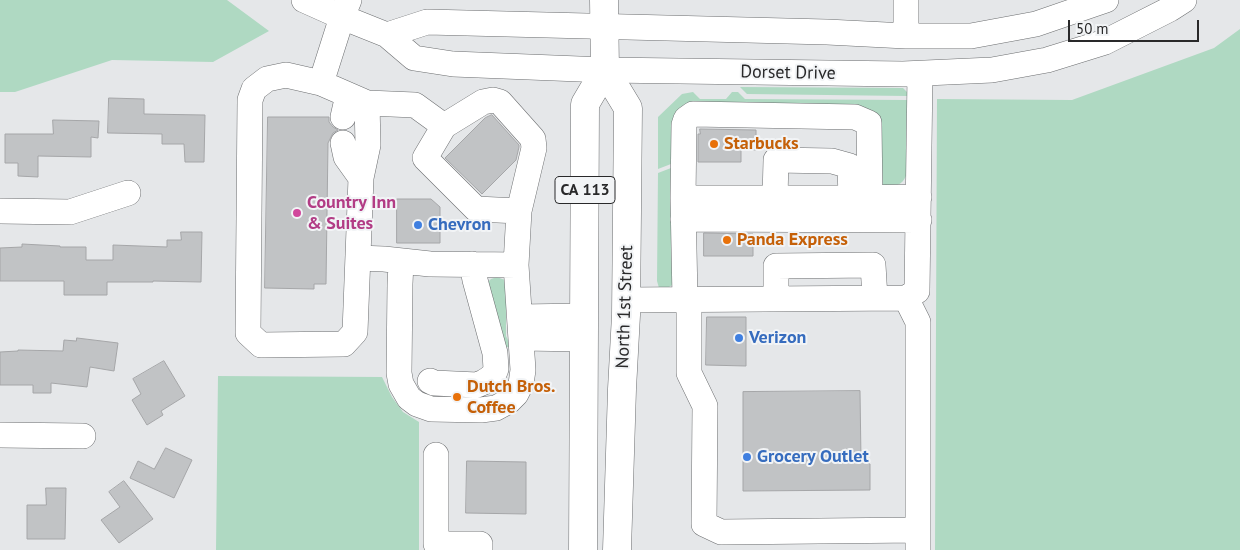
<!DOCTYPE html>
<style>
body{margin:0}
#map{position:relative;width:1240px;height:550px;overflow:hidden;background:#e5e7e9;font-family:"PT Sans",sans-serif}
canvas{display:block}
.scale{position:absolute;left:1068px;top:20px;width:131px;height:22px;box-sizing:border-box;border:2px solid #29292a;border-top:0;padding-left:6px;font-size:15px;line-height:18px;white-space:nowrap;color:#29292a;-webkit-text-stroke:4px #f2f4f6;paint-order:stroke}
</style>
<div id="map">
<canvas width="1240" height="550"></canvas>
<div class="scale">50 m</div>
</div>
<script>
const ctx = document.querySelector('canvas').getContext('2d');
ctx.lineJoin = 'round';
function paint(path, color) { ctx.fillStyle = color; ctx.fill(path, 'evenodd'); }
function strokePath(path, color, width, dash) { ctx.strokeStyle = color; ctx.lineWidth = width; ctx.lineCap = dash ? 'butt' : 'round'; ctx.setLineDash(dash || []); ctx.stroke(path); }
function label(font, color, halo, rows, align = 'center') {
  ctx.font = font + ' "PT Sans",sans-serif'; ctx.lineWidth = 4; ctx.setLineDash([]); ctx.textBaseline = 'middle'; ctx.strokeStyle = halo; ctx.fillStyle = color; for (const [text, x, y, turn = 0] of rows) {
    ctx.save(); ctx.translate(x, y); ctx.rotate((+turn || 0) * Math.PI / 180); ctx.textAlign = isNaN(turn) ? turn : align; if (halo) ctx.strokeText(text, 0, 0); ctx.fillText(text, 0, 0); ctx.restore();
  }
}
const green = new Path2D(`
 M0,0H227L269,31L213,62L112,60L15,92H0Z
 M1240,29V550H935L937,99L1072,100L1214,48Z
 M740,87L903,88L907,92V96L747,94Z
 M693,92L700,99H726L732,92H738L745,99L907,100L906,176C902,185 896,186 886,188L880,183L876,127L692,109L671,164L658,169V117L682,94Z
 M671,168L674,284L669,287L659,288L657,281L658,173Z
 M497,277L505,280L506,284V336L508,340L515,348L508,347L499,350L487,283L491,279Z
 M218,376L382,377L392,397L403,412L419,422V550H216Z`);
const building = new Path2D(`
 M109,98L144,99V114L205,115L204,162H185L184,144H162V134L108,133Z
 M492,115L519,145V147L516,160L482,194L445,158L485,118Z
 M268,117H329V122L333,127L338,130L333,133L328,143L326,284H314V289L265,288Z
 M53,120L99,121L98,138L91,137V157L38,156V177L18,176V163H5V134H53Z
 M700,129L756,130V150L741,149V162H698V134H700Z
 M397,199H431L440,207V243H397Z
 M181,232H202L201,282L153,281V282H107V295H64V281H0V248L22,247V244L60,246V247H86V260H113V245L167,247V240H181Z
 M704,233L753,234V256H704Z
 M707,317H746V366L706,365Z
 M77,338L118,343L114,371L90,367L87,387L51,383V393H33V385H0V352L18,351V350L63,351L64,340L76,341Z
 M164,361L185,396L161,411L163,415L147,425L132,400L141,394L133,379Z
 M860,391L861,460L870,464V490L743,491V392Z
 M166,448L192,460L174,498L130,478L138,461L154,469Z
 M467,461L526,462V514L466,513Z
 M124,481L153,519L119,543L101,520L120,507L109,492Z
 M46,488H66L65,539H27V505H46Z`);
const minor = new Path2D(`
 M304,0L342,17L387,35L414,58L453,64L605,70L903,74L992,70L1047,60L1105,42L1170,9L1184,0
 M387,35L427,22L827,32L906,36H971L1036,24L1106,0
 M906,36V0
 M321,83L367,103L368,145L361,178L355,332L344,344L261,345L248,333L250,100L254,89L267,79L286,75L321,83L342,17L349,0
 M367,103L415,105L444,126L425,158L476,209L519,211L516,265L523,370L521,384L516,394L509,401L496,408L481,410L431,409L417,404L409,398L401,384L399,373L400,284L401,262
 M343,117L348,95
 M444,126L483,102L493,100L500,102L533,139L534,148L519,211
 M343,143L346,157L361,178
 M683,198H775L776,160L832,161L850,166L851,198L919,197
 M775,198H851
 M0,211L70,212L128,193
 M683,219L919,220
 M358,258L384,259L430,264L516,265
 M906,298L918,322V550
 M685,299L683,198L684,125L686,119L693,114L855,117L869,123L870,197
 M689,299V373L705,406L704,524L721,532L918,530
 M776,299V266L873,265L875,298
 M626,300L906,298L917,291L920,74
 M520,317L584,316
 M521,338L584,339
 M430,381L434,383L477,385L484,382L493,376L496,369L495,353L475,280L472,264
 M0,435L83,436
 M436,455V544H480V550`);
const major = new Path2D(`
 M604,0L605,70L628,108L626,315L622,389L617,550
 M583,550L585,104L605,70`);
const markers = [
 [714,144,5,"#e8710a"],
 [297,213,5,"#d1479c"],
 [418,225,5,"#3f7fe0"],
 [727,240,5,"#e8710a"],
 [739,338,5,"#3f7fe0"],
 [457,397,5,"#e8710a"],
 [747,457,5,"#3f7fe0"]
];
const shields = [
 [585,190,60]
];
const shieldNames = [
 ["CA 113",585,190]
];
const streetNames = [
 ["Dorset Drive",788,73,1],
 ["North 1st Street",625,307,-88]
];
const foodNames = [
 ["Starbucks",724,144],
 ["Panda Express",737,240],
 ["Dutch Bros.",467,387],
 ["Coffee",467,408]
];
const hotelNames = [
 ["Country Inn",307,203],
 ["& Suites",307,224]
];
const shopNames = [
 ["Chevron",428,225],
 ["Verizon",749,338],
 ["Grocery Outlet",757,457]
];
paint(green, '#afd9c2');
paint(building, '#c1c3c5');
strokePath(building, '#a5a6a8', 1);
strokePath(minor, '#6c6e70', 26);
strokePath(major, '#6c6e70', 29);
strokePath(minor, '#fff', 25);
strokePath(major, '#fff', 28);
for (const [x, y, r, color] of markers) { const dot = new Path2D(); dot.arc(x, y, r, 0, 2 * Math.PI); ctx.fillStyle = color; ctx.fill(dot); strokePath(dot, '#f2f4f6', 2); }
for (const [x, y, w] of shields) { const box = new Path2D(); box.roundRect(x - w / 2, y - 13.5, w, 27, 4); ctx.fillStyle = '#f2f4f6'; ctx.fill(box); strokePath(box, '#29292a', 1); }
label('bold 16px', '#29292a', null, shieldNames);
label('18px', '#29292a', '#f2f4f6', streetNames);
label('bold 18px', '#c56008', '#f2f4f6', foodNames, 'left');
label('bold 18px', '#b23c85', '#f2f4f6', hotelNames, 'left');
label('bold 18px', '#366cbe', '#f2f4f6', shopNames, 'left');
</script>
